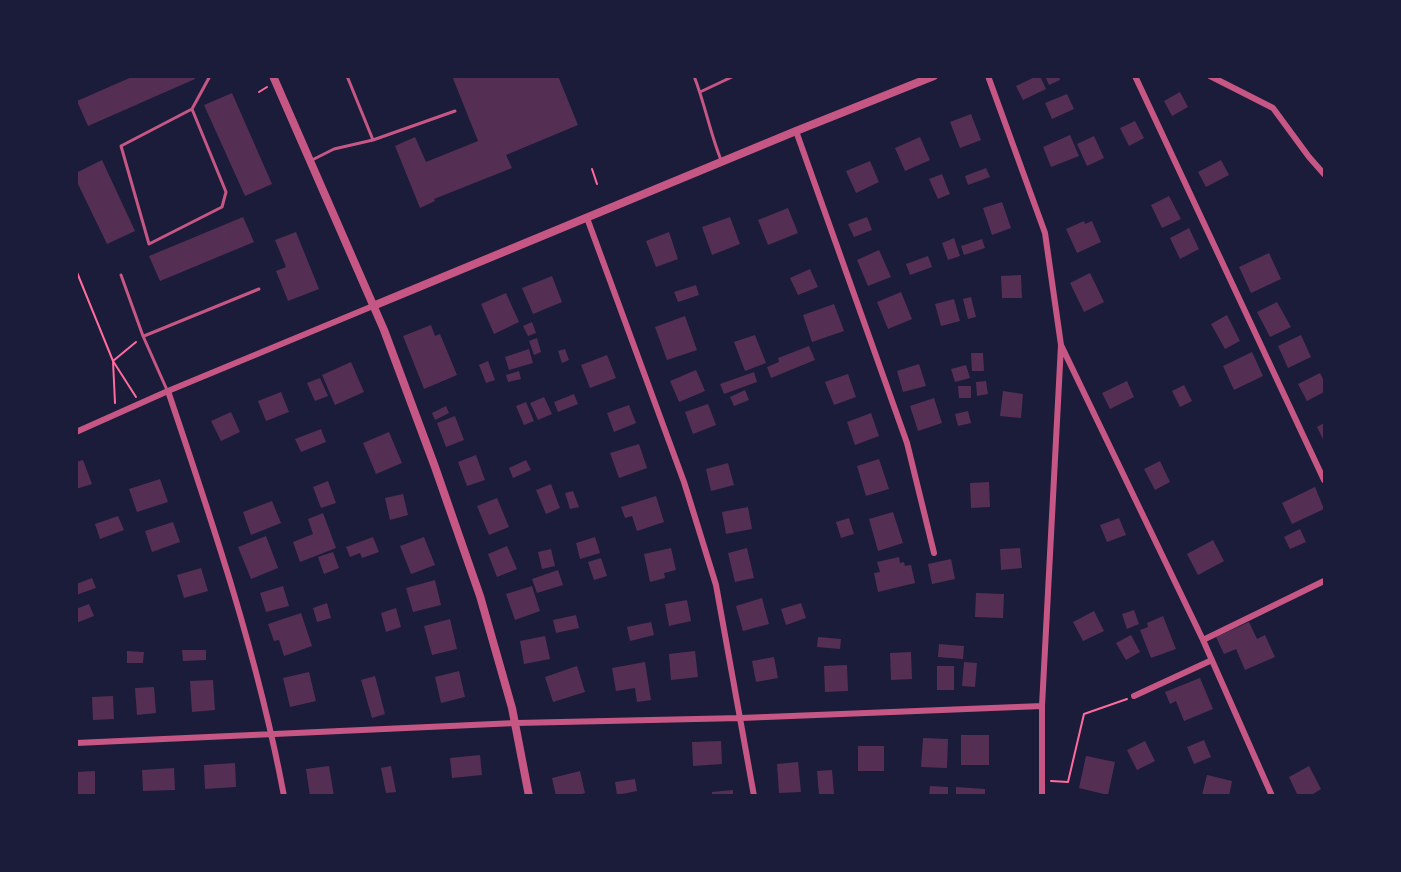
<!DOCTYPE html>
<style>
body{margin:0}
#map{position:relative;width:1401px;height:872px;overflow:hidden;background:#1b1b3a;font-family:Lora,serif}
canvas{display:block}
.frame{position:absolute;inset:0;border:78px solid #1b1b3a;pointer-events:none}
</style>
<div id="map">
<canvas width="1401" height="872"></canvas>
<div class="frame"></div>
</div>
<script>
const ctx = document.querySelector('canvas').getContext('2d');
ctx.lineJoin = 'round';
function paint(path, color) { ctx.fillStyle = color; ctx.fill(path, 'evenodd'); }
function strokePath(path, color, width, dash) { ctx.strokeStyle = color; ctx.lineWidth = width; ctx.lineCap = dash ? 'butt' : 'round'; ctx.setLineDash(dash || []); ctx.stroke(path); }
const building = new Path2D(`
 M134,76H194L195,79L88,126L77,101Z
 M452,76H558L578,125L506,155L512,168L434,199L435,201L420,208L395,146L415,137L426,162L478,141Z
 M1037,76H1040L1046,89L1023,100L1016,86Z
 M1045,76H1059L1060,80L1049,85Z
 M1180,92L1188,107L1172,116L1164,101Z
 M232,93L272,184L245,196L204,105Z
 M1067,94L1074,109L1052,119L1045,103Z
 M971,114L981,140L960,148L950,122Z
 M1135,121L1144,138L1129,146L1120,128Z
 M1070,135L1079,156L1051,167L1043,147Z
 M1094,136L1104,158L1087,166L1077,144Z
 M920,137L930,160L905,171L895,148Z
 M102,160L135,231L107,244L76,180V173Z
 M1221,160L1229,175L1206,187L1198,172Z
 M870,161L879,182L856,193L846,171Z
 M986,168L990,177L968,185L965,176Z
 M942,174L950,194L938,199L929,179Z
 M1169,196L1181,219L1162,228L1151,205Z
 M1002,202L1011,228L992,235L983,208Z
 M788,208L798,233L768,245L758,220Z
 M243,217L254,242L160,281L149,256Z
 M730,217L740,244L712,255L702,227Z
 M867,217L872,230L854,237L848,224Z
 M1084,221L1085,224L1092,221L1101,242L1077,253L1066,229Z
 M1189,228L1199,249L1180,259L1170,238Z
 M296,232L319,289L288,301L276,271L286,267L275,240Z
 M669,232L678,259L656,267L646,241Z
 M954,238L960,256L948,260L942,243Z
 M982,239L985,248L964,255L961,246Z
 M879,250L891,277L868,286L857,260Z
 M1269,253L1281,279L1251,293L1239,267Z
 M928,256L932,267L910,275L906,264Z
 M810,269L818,287L798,295L790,278Z
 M1090,273L1104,302L1084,312L1070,283Z
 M1021,275L1022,298H1002L1001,276Z
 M552,276L562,302L533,314L522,288Z
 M696,285L699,295L678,302L674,292Z
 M901,292L912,319L888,329L877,302Z
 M506,293L519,322L494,334L481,304Z
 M971,297L976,317L968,319L963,299Z
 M954,299L960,321L941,326L935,304Z
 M1277,302L1291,327L1270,337L1257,312Z
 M834,304L844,331L812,342L803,315Z
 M1227,315L1240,341L1225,349L1211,324Z
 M685,316L697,350L667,360L655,327Z
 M532,322L536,333L528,336L523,326Z
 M431,325L435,336L440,334L457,375L424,389L403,336Z
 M755,335L766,363L745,371L734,342Z
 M1301,335L1311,357L1288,368L1278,346Z
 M537,338L541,352L534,355L529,341Z
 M809,346L815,360L771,378L767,367L779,362L778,358Z
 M529,349L533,363L509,370L505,357Z
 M565,349L569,360L562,363L558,351Z
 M1252,352L1263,376L1234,390L1223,366Z
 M971,353H983L984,371H972Z
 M607,355L616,378L590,388L581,365Z
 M488,361L495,380L486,383L479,365Z
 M351,362L364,392L335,405L322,375Z
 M919,364L926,386L903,392L897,371Z
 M966,365L970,378L955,382L951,369Z
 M696,370L705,391L679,402L670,381Z
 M519,371L521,379L508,382L506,375Z
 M754,372L757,382L724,394L720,384Z
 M1320,373L1324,381V392L1307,401L1298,384Z
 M848,374L856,397L834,405L825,382Z
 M320,378L328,396L315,401L307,383Z
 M986,381L988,394L977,396L976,382Z
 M1127,381L1134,397L1110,409L1102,393Z
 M1184,385L1192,401L1180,407L1172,391Z
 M958,386H971V398H959Z
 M745,390L749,400L734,406L730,397Z
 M1003,391L1023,394L1021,418L1000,416Z
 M281,392L289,412L266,421L258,401Z
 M574,394L578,404L558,412L554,402Z
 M544,397L552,414L538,420L530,403Z
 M934,398L942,423L918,431L910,406Z
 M526,402L534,421L524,425L516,406Z
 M708,404L716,425L693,434L685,412Z
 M629,405L636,423L614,432L607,413Z
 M446,406L449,413L435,420L432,413Z
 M968,411L971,423L958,426L955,414Z
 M231,412L240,432L221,441L211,421Z
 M871,413L879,436L855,445L847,422Z
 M455,416L464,440L446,447L437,423Z
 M1324,423V441L1317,427Z
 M321,429L326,442L301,452L295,439Z
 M389,432L402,463L376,474L363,443Z
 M639,444L647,468L619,478L610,453Z
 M476,455L485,480L467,486L458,462Z
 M879,459L889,489L866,496L857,466Z
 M83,460L92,484L76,489V462Z
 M526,460L531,470L513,478L509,468Z
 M1160,461L1170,482L1155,490L1144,469Z
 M728,463L734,485L711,491L706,469Z
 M160,479L168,502L137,512L129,489Z
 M328,481L336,503L321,508L313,487Z
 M989,482L990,507L971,508L970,483Z
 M551,484L560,508L546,514L536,490Z
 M1315,487L1324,509L1292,524L1282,503Z
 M573,491L579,507L570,509L565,493Z
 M403,494L408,515L390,520L385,498Z
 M656,496L664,522L637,531L632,516L625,518L621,507Z
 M497,498L509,527L489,535L477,506Z
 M272,501L281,523L251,535L243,512Z
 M748,507L752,529L726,534L722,512Z
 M893,512L903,543L878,551L869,519Z
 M323,513L336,548L300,562L293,542L313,534L308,519Z
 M118,516L124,530L100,539L95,524Z
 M849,518L854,534L841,538L836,522Z
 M1119,518L1126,535L1107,542L1100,525Z
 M173,522L180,542L152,552L145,531Z
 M1300,529L1306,542L1290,549L1284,537Z
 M266,536L278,568L251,579L238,547Z
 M373,537L379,552L362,558L360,553L350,557L346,547Z
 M424,537L435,565L411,574L400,546Z
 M595,537L600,553L580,559L576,543Z
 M1213,540L1224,561L1198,575L1187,554Z
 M507,546L517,569L497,577L488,554Z
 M671,548L676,570L664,573L665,578L650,582L644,554Z
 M747,548L754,578L735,582L728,553Z
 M1020,548L1022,568L1001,570L1000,549Z
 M551,549L555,566L542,569L538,552Z
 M333,552L339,568L324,574L318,557Z
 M899,557L900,563L904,562L905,566L911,565L915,583L878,592L874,573L880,572L877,562Z
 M601,558L607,576L594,580L588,562Z
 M951,559L955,579L932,584L928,564Z
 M201,568L208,591L184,598L177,575Z
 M558,570L563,585L537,593L532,579Z
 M92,578L96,588L76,595V584Z
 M435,580L441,605L413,612L406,588Z
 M283,586L289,606L266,612L260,593Z
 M532,586L540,611L515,620L506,594Z
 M976,593L1004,594L1003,618L975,617Z
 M762,598L769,624L743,631L736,606Z
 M687,600L691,621L669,626L665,604Z
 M327,603L331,618L317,622L313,608Z
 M801,603L806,618L786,625L781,609Z
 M89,604L94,616L76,623V609Z
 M396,608L401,627L386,632L381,613Z
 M1134,610L1139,624L1127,629L1122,614Z
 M1094,611L1104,631L1083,641L1073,622Z
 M301,613L312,646L284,656L279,640L274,641L268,624Z
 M576,615L579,628L556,633L553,620Z
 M1163,616L1176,649L1151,658L1140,630L1148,627L1147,623Z
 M450,619L457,649L432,655L424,626Z
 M651,622L654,635L630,641L627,627Z
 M1249,622L1257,639L1265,635L1275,657L1245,670L1236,649L1224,654L1216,637Z
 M1131,635L1140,652L1126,660L1116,643Z
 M545,636L550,659L524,664L520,641Z
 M818,637L841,639L840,649L817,647Z
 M939,644L964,646L963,659L938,657Z
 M182,650H206V660L183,661Z
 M127,651L144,652L143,663H127Z
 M695,651L698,677L671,680L669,654Z
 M911,652L912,679L891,680L890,653Z
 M774,657L778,678L756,682L752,661Z
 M645,662L651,700L637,702L635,688L616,691L612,668Z
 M964,662L977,663L975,687L962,686Z
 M847,665L848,691L825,692L824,666Z
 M577,666L585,692L553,702L545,677Z
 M937,666H954V690H937Z
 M459,671L465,697L441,703L435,677Z
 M309,672L316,701L290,707L283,678Z
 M375,676L385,714L372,718L361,680Z
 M1200,678L1213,709L1184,721L1176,701L1170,704L1165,692Z
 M213,680L215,710L192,712L190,681Z
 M154,687L156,713L137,715L135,688Z
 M113,696L114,719L93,720L92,697Z
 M961,735H989V765H961Z
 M923,738L948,739L947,768L921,767Z
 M1204,740L1211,757L1194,764L1187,747Z
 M721,741L722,764L693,766L692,742Z
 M1145,741L1155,761L1137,770L1127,750Z
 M858,746H884V771H858Z
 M480,755L482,775L452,778L450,758Z
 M1086,756L1115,762L1108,795L1079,788Z
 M798,762L801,792L779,793L777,764Z
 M235,763L236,787L205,789L204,765Z
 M329,766L334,796H310L306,769Z
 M391,766L396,792L386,793L381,768Z
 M1309,766L1321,789L1310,796H1298L1289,777Z
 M174,768L175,790L143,791L142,770Z
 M832,770L834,794L819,795L817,771Z
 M95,771V795H76V772Z
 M580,771L585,793L576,796H556L552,778Z
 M1207,775L1232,781L1229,796L1202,795Z
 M635,779L637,791L617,795L615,782Z
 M930,786L948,787V796H929Z
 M956,787L985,789V796H956Z
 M733,790V796H712V792Z`);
const path = new Path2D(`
 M259,92L267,87
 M592,169L597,184
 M76,270L113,361L136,397
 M115,403L113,361L136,342
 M1051,781L1068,782L1084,714L1127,699`);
const service = new Path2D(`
 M347,76L373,140
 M694,76C705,104 710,133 721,160
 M700,92L734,76
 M192,109L226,192L222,207L149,244L121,146L192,109L210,76
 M312,160L334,149L373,140L455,111
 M121,275L143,336L167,390
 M144,336L259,289`);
const minor = new Path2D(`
 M988,76L1045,233L1061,345L1042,706V796
 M1135,76L1324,480
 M1210,76L1273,108L1309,157L1324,174
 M796,131L907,443L934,553
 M587,218L684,482L716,585L754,796
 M1061,345L1203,640L1272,796
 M168,391C213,524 258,657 284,796
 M76,432L168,391L373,306
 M1203,640L1324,581
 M1134,696L1212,660
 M76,743L516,723L741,718L1042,706`);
const tertiary = new Path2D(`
 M273,76L384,330L435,467L480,596L512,708L529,796
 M373,306L796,131L934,76`);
paint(building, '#542f53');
strokePath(path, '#ff6b9d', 2);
strokePath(service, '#c65784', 3);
strokePath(minor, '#c65784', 6);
strokePath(tertiary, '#c65784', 8);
</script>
